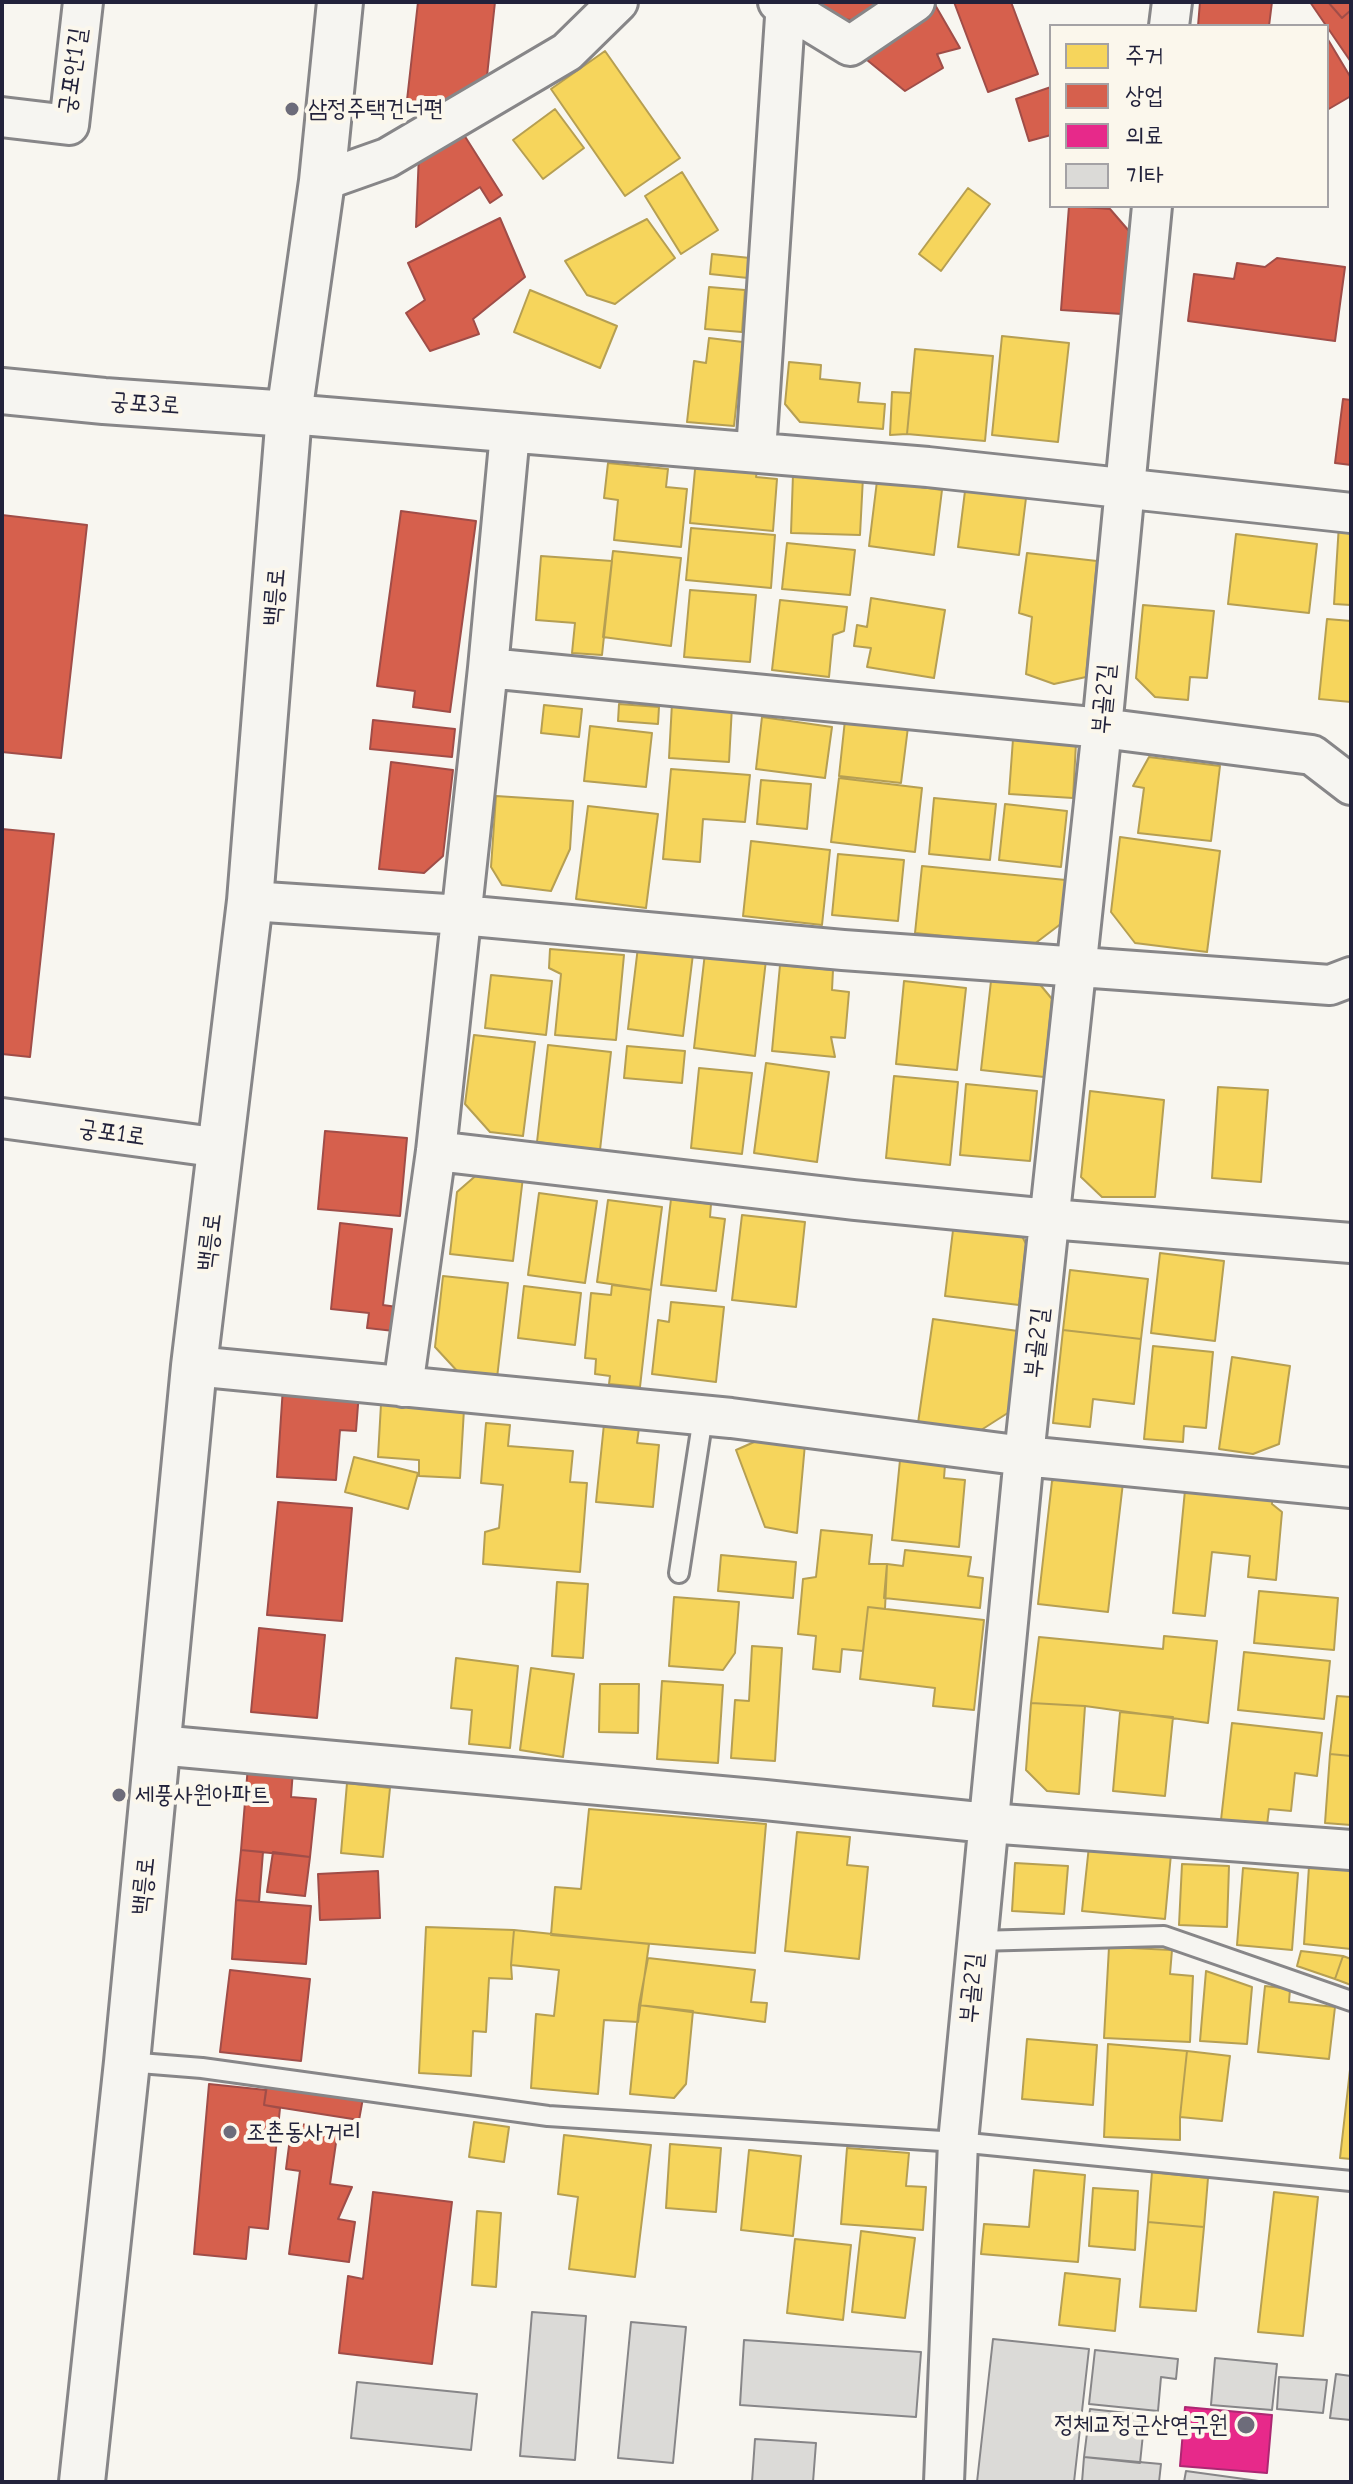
<!DOCTYPE html>
<meta charset="utf-8">
<style>
body{margin:0}
#map{position:relative;width:1353px;height:2484px;overflow:hidden;background:#f8f6f0;font-family:"Comic Neue","Poor Story",sans-serif}
canvas{display:block}
.frame{position:absolute;inset:0;border:4px solid #22223b;pointer-events:none}
.legend{position:absolute;left:1049px;top:24px;width:280px;height:184px;box-sizing:border-box;background:#fbf7ec;border:2px solid #a4a2a5;margin:0;padding:10px 14px;list-style:none;font-size:24px;color:#22223b}
.legend li{display:flex;align-items:center;gap:16px;height:40px}
.legend b{width:40px;border:2px solid #a4a2a5}
</style>
<div id="map">
<canvas width="1353" height="2484"></canvas>
<div class="frame"></div>
<ul class="legend">
<li><b style="height:22px;background:#f6d55c"></b>주거</li>
<li><b style="height:22px;background:#d6604d"></b>상업</li>
<li><b style="height:22px;background:#e7298a"></b>의료</li>
<li><b style="height:22px;background:#dbdad7"></b>기타</li>
</ul>
</div>
<script>
const ctx = document.querySelector('canvas').getContext('2d');
ctx.lineJoin = 'round';
function paint(path, color) { ctx.fillStyle = color; ctx.fill(path, 'evenodd'); }
function strokePath(path, color, width, dash) { ctx.strokeStyle = color; ctx.lineWidth = width; ctx.lineCap = dash ? 'butt' : 'round'; ctx.setLineDash(dash || []); ctx.stroke(path); }
function label(font, color, halo, rows, align = 'center') {
  ctx.font = font + ' "Comic Neue","Poor Story",sans-serif'; ctx.lineWidth = 8; ctx.setLineDash([]); ctx.textBaseline = 'middle'; ctx.strokeStyle = halo; ctx.fillStyle = color; for (const [text, x, y, turn = 0] of rows) {
    ctx.save(); ctx.translate(x, y); ctx.rotate((+turn || 0) * Math.PI / 180); ctx.textAlign = isNaN(turn) ? turn : align; if (halo) ctx.strokeText(text, 0, 0); ctx.fillText(text, 0, 0); ctx.restore();
  }
}
const homes = new Path2D(`
 M605,51L680,158L625,196L551,89Z
 M555,109L584,148L543,179L513,140Z
 M682,172L718,230L681,254L645,196Z
 M968,188L990,204L941,271L919,254Z
 M647,219L675,258L615,304L587,295L565,261Z
 M712,254L750,258L748,278L710,274Z
 M709,287L745,290L742,332L705,329Z
 M530,290L617,326L600,368L514,332Z
 M1002,336L1069,343L1058,442L992,435Z
 M709,338L743,342L734,426L687,422L694,361L706,363Z
 M915,349L993,356L985,441L907,434Z
 M789,362L821,365L820,379L860,383L858,402L885,404L883,429L800,422L785,404Z
 M892,392L911,393L907,434L890,435Z
 M696,459L758,465L756,477L777,479L773,531L690,523Z
 M608,463L668,469L666,487L687,489L681,547L614,540L618,500L604,498Z
 M793,474L863,477L860,535L791,533Z
 M877,481L942,490L934,555L869,546Z
 M965,491L1026,498L1019,555L958,547Z
 M1339,524L1351,525V605L1334,604Z
 M691,528L775,535L771,588L686,580Z
 M1236,534L1317,544L1309,613L1228,604Z
 M787,543L855,550L850,595L782,589Z
 M613,551L681,558L671,646L603,637Z
 M1027,553L1097,561L1086,677L1054,684L1026,674L1032,617L1019,613Z
 M541,556L612,561L602,655L572,653L575,623L536,620Z
 M690,590L756,595L750,662L684,657Z
 M871,598L945,610L934,678L867,667L871,648L854,646L857,625L867,627Z
 M780,600L847,607L844,631L833,635L829,677L772,670Z
 M1143,605L1214,611L1207,678L1190,677L1188,700L1155,697L1136,678Z
 M1327,619L1351,621V702L1319,699Z
 M672,703L732,706L729,762L669,758Z
 M619,704L659,707L658,724L618,721Z
 M544,705L582,709L579,737L541,733Z
 M762,717L832,727L825,778L756,769Z
 M845,720L908,727L901,783L839,776Z
 M590,726L652,733L646,787L584,781Z
 M1013,739L1076,743L1073,798L1009,794Z
 M1149,757L1220,766L1211,841L1138,833L1144,788L1133,786Z
 M671,769L750,775L745,822L703,819L700,862L663,859Z
 M839,778L922,788L915,852L831,842Z
 M761,780L811,784L807,829L757,824Z
 M496,796L573,801L570,849L551,891L502,885L491,867Z
 M934,798L996,804L990,860L929,854Z
 M1005,804L1067,811L1061,867L999,860Z
 M588,806L658,814L646,908L576,899Z
 M1120,837L1220,851L1207,952L1135,943L1111,912Z
 M751,841L830,850L822,925L743,916Z
 M838,854L904,860L898,921L832,915Z
 M922,866L1066,880L1062,923L1033,945L915,933Z
 M638,947L693,954L683,1036L628,1029Z
 M550,949L624,955L616,1040L555,1035L561,974L549,968Z
 M705,953L766,960L755,1056L694,1048Z
 M780,965L833,970L832,990L849,992L845,1038L831,1037L835,1057L772,1051Z
 M992,972L1033,976L1052,999L1044,1077L981,1070Z
 M491,975L552,981L546,1035L485,1028Z
 M904,981L966,988L957,1070L896,1064Z
 M474,1035L535,1042L523,1136L490,1132L465,1104Z
 M548,1045L611,1052L600,1150L537,1142Z
 M627,1046L685,1051L682,1083L624,1078Z
 M766,1063L829,1072L817,1162L754,1153Z
 M699,1068L752,1073L742,1154L691,1148Z
 M894,1076L958,1082L950,1165L886,1158Z
 M966,1084L1037,1091L1030,1161L960,1155Z
 M1218,1087L1268,1090L1261,1182L1212,1178Z
 M1090,1091L1164,1100L1155,1197H1102L1081,1177Z
 M480,1172L523,1177L513,1261L450,1254L457,1192Z
 M539,1193L597,1201L585,1283L528,1275Z
 M671,1199L711,1204L710,1217L725,1219L716,1291L661,1285Z
 M608,1200L662,1207L651,1290L597,1282Z
 M742,1215L805,1222L796,1307L732,1300Z
 M954,1222L1019,1230L1026,1244L1019,1305L945,1296Z
 M1160,1253L1224,1261L1215,1341L1151,1333Z
 M1070,1270L1148,1279L1141,1339L1063,1330Z
 M443,1276L508,1283L497,1378L459,1373L435,1347Z
 M612,1285L651,1290L640,1387L609,1384L610,1376L595,1374L596,1359L585,1358L591,1293L611,1295Z
 M524,1286L581,1293L575,1345L518,1338Z
 M671,1302L724,1307L716,1382L652,1374L658,1320L669,1322Z
 M933,1319L1025,1332L1014,1409L978,1432L918,1423Z
 M1063,1330L1141,1339L1134,1404L1093,1399L1090,1427L1053,1423Z
 M1153,1346L1213,1352L1206,1428L1184,1426L1183,1442L1144,1439Z
 M1232,1357L1290,1366L1279,1444L1253,1454L1219,1449Z
 M381,1404L464,1409L460,1478L419,1476V1460L378,1457Z
 M486,1423L510,1425L508,1446L573,1451L570,1482L587,1483L580,1572L483,1564L485,1532L499,1528L503,1485L481,1483Z
 M604,1424L639,1428L637,1443L659,1445L653,1507L596,1502Z
 M761,1439L805,1444L797,1533L765,1527L736,1450Z
 M354,1457L418,1473L408,1509L345,1492Z
 M900,1460L945,1465L944,1478L965,1480L959,1547L892,1540Z
 M1074,1469L1124,1474L1108,1612L1038,1604L1052,1481Z
 M1186,1480L1273,1488L1272,1504L1282,1512L1276,1580L1248,1577L1250,1556L1212,1552L1205,1616L1173,1613Z
 M821,1530L872,1535L869,1564H887L885,1609L868,1607L863,1651L842,1649L840,1672L813,1669L816,1636L798,1634L803,1579L816,1577Z
 M905,1550L971,1557L968,1576L983,1578L980,1608L884,1598L887,1564L903,1566Z
 M721,1555L796,1562L793,1598L718,1591Z
 M557,1582L588,1584L583,1658L552,1656Z
 M1259,1591L1338,1598L1334,1650L1254,1643Z
 M674,1597L739,1602L735,1653L723,1670L669,1666Z
 M868,1607L984,1620L974,1710L933,1706L935,1688L860,1679Z
 M1164,1636L1217,1641L1208,1723L1085,1706L1031,1703L1039,1637L1163,1649Z
 M752,1646L782,1648L775,1761L731,1758L735,1700L749,1701Z
 M1244,1652L1330,1661L1324,1719L1238,1710Z
 M456,1658L518,1666L510,1748L469,1744L472,1710L451,1708Z
 M531,1668L574,1674L563,1757L520,1750Z
 M662,1681L723,1685L718,1763L657,1759Z
 M600,1684H639L638,1733L599,1732Z
 M1337,1696L1351,1697V1756L1330,1754Z
 M1031,1703L1085,1706L1079,1794L1047,1791L1026,1770Z
 M1120,1712L1173,1717L1165,1796L1113,1791Z
 M1232,1723L1322,1733L1317,1776L1295,1773L1291,1811L1269,1809L1267,1825L1221,1820Z
 M1330,1754L1351,1756V1825L1325,1823Z
 M347,1783L390,1788L383,1857L341,1853Z
 M589,1809L766,1824L755,1953L551,1935L555,1887L581,1889Z
 M797,1832L850,1837L847,1865L868,1867L859,1959L785,1951Z
 M1089,1846L1171,1854L1165,1919L1082,1911Z
 M1015,1863L1068,1866L1064,1914L1012,1911Z
 M1182,1864L1229,1866L1227,1927L1179,1925Z
 M1309,1866L1351,1869V1949L1304,1944Z
 M1243,1868L1298,1873L1292,1950L1237,1945Z
 M426,1927L514,1930L511,1965L512,1979L489,1978L486,2032L473,2031L471,2076L419,2073Z
 M514,1930L649,1944L638,2022L604,2020L598,2094L531,2088L536,2014L554,2016L559,1970L511,1965Z
 M1109,1947L1172,1950L1170,1974L1193,1976L1190,2042L1104,2038Z
 M1301,1951L1343,1956L1335,1979L1297,1966Z
 M1343,1956L1351,1959V1985L1335,1979Z
 M648,1958L755,1970L751,2002L767,2003L765,2022L639,2005Z
 M1206,1971L1252,1987L1247,2044L1200,2041Z
 M1265,1986L1290,1989L1289,2002L1335,2007L1329,2059L1258,2052Z
 M639,2005L693,2011L686,2084L674,2098L630,2094Z
 M1027,2039L1097,2045L1093,2105L1022,2099Z
 M1108,2044L1187,2051L1180,2117V2140L1104,2137Z
 M1187,2051L1230,2056L1222,2121L1180,2117Z
 M1351,2061V2159L1340,2158Z
 M474,2122L509,2127L504,2162L469,2157Z
 M564,2135L651,2145L635,2277L569,2269L578,2197L558,2194Z
 M670,2144L721,2148L716,2212L666,2208Z
 M847,2148L909,2153L906,2186L926,2187L923,2230L841,2224Z
 M749,2150L801,2156L793,2236L741,2230Z
 M1034,2170L1085,2175L1078,2262L981,2254L984,2224L1029,2227Z
 M1152,2172L1208,2178L1204,2227L1148,2222Z
 M1093,2188L1138,2191L1135,2250L1089,2246Z
 M1274,2192L1318,2197L1303,2336L1258,2332Z
 M477,2211L501,2213L496,2287L472,2285Z
 M1148,2222L1204,2227L1196,2311L1140,2307Z
 M861,2231L915,2238L905,2318L852,2312Z
 M795,2239L851,2245L843,2320L787,2313Z
 M1065,2273L1120,2279L1115,2331L1059,2325Z`);
const shops = new Path2D(`
 M418,2H495L487,76L427,114L406,109Z
 M814,2H885L861,21L833,18Z
 M954,2H1011L1038,74L988,92Z
 M1200,2H1272L1269,26H1198Z
 M1310,2H1328L1342,18L1351,10V62Z
 M1328,2H1351V10L1342,18Z
 M934,3L960,48L937,54L943,68L905,91L867,60Z
 M1327,38L1351,78V96L1327,110Z
 M1051,87V135L1029,141L1016,99Z
 M459,127L502,195L490,203L480,187L416,227L419,153Z
 M1069,206L1110,209L1129,231L1122,314L1061,310Z
 M500,218L525,277L473,319L479,334L430,351L406,313L425,300L408,263Z
 M1277,258L1345,267L1335,341L1188,321L1194,274L1234,279L1237,263L1265,267Z
 M1343,399L1351,400V465L1335,463Z
 M401,511L476,521L450,712L413,707L415,691L377,686Z
 M2,515L87,525L61,758L2,752Z
 M373,720L455,729L452,757L370,749Z
 M391,762L453,770L443,856L424,873L379,869Z
 M2,829L54,834L30,1057L2,1054Z
 M325,1131L407,1138L400,1216L318,1209Z
 M340,1223L392,1229L383,1305L397,1307L394,1331L367,1328L369,1313L331,1309Z
 M283,1387L359,1392L356,1431L340,1430L336,1480L277,1477Z
 M278,1502L352,1508L342,1621L267,1615Z
 M259,1628L325,1635L317,1718L251,1712Z
 M248,1766L293,1770L291,1797L316,1799L310,1857L241,1850Z
 M241,1850L263,1852L259,1902L236,1900Z
 M273,1852L310,1857L305,1896L267,1892Z
 M378,1871L380,1918L320,1920L318,1874Z
 M236,1900L311,1906L306,1964L232,1959Z
 M230,1970L310,1979L301,2061L220,2052Z
 M269,2072L365,2087L359,2120L264,2105Z
 M209,2084L266,2090L264,2105L280,2108L268,2229L249,2227L246,2259L194,2254Z
 M292,2123L338,2129L330,2184L352,2187L338,2219L355,2222L349,2262L289,2254L300,2171L286,2169Z
 M373,2192L452,2202L432,2364L339,2353L348,2276L363,2279Z`);
const health = new Path2D(`
 M1185,2407L1272,2415L1267,2473L1180,2466Z`);
const building = new Path2D(`
 M532,2312L586,2316L575,2460L520,2456Z
 M631,2322L686,2327L673,2463L618,2458Z
 M993,2339L1089,2349L1074,2482H977Z
 M744,2340L921,2352L916,2417L740,2405Z
 M1095,2350L1178,2359L1176,2379L1161,2377L1158,2411L1089,2404Z
 M1215,2358L1277,2364L1272,2410L1211,2405Z
 M1336,2374L1351,2376V2420L1330,2418Z
 M1279,2377L1327,2380L1323,2413L1277,2409Z
 M357,2382L477,2394L471,2450L351,2438Z
 M1090,2409L1145,2415L1140,2463L1084,2457Z
 M755,2439L816,2443L813,2482H752Z
 M1084,2457L1161,2464L1159,2482H1082Z
 M1186,2471L1266,2482H1184Z`);
const service = new Path2D(`
 M679,1573L703,1417
 M976,1941L1164,1936L1351,2001
 M127,2062L202,2068L548,2116L958,2142L1351,2181`);
const minor = new Path2D(`
 M778,2L850,46L915,2
 M1169,26L1172,2
 M2,117L69,125L83,2
 M322,181L387,158L567,52L618,2
 M289,414L928,467L1351,513
 M756,452L786,2
 M488,668L1102,728L1312,755L1351,785
 M250,901L461,915L843,950L1330,985L1351,977
 M2,1118L221,1148
 M436,1151L854,1200L1050,1219L1351,1243
 M194,1366L731,1418L1024,1456L1351,1488
 M403,1387L436,1151L488,668L510,433
 M158,1745L765,1800L988,1823L1351,1850
 M944,2482L958,2142L1024,1456L1102,728L1152,206`);
const tertiary = new Path2D(`
 M2,391L104,401L289,414
 M82,2482L127,2062L194,1366L250,901L289,414L322,181L340,2`);
const markers = [
 [292,109,8,"#6d6c7a"],
 [119,1795,8,"#6d6c7a"],
 [230,2132,8,"#6d6c7a"],
 [1246,2425,10,"#6d6c7a"]
];
const streetNames = [
 ["궁포안1길",73,71,-82],
 ["궁포3로",145,404,4],
 ["백릉로",275,597,-85],
 ["부골2길",1104,699,-85],
 ["궁포1로",112,1133,8],
 ["백릉로",210,1242,-83],
 ["부골2길",1037,1343,-84],
 ["백릉로",144,1886,-84],
 ["부골2길",972,1988,-85]
];
const poiNames = [
 ["삼정주택건너편",308,109],
 ["세풍사원아파트",135,1795],
 ["조촌동사거리",246,2132],
 ["정체교정군산연구원",1228,2425,"right"]
];
paint(homes, '#f6d55c');
strokePath(homes, '#b69f52', 2);
paint(shops, '#d6604d');
strokePath(shops, '#a04d48', 2);
paint(health, '#e7298a');
strokePath(health, '#ac2772', 2);
paint(building, '#dbdad7');
strokePath(building, '#878688', 2);
strokePath(service, '#878688', 24);
strokePath(minor, '#878688', 44);
strokePath(tertiary, '#878688', 50);
strokePath(service, '#f6f5f1', 18);
strokePath(minor, '#f6f5f1', 38);
strokePath(tertiary, '#f6f5f1', 44);
for (const [x, y, r, color] of markers) { const dot = new Path2D(); dot.arc(x, y, r, 0, 2 * Math.PI); ctx.fillStyle = color; ctx.fill(dot); strokePath(dot, '#fbf7ec', 3); }
label('24px', '#22223b', '#fbf7ec', streetNames);
label('24px', '#22223b', '#fbf7ec', poiNames, 'left');
</script>
